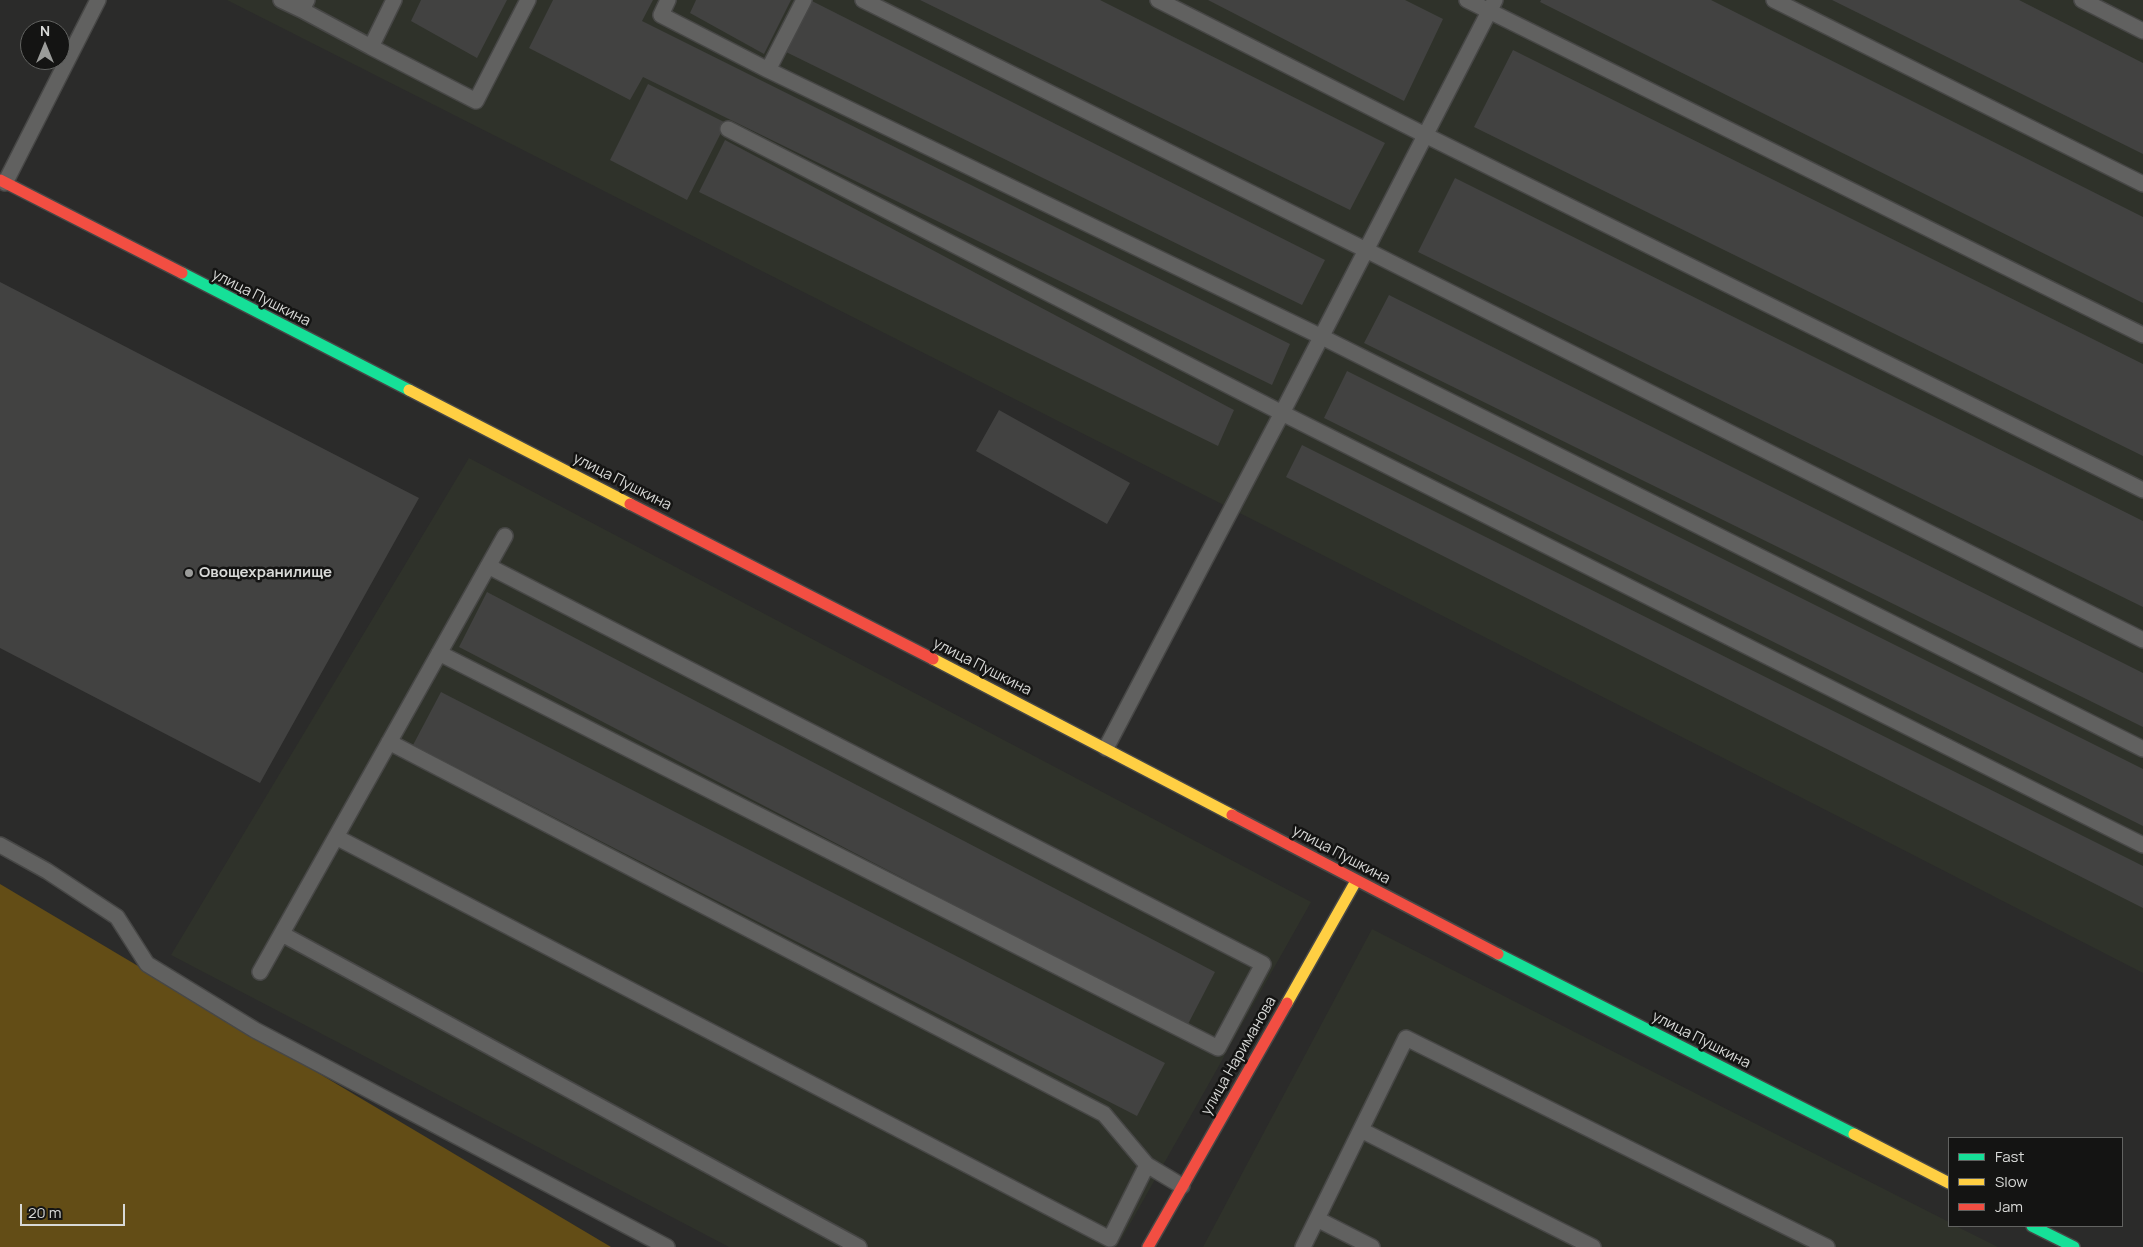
<!DOCTYPE html>
<meta charset="utf-8">
<style>
body{margin:0}
#map{position:relative;width:2143px;height:1247px;overflow:hidden;background:#2b2b2a;font-family:Manrope,sans-serif}
canvas{display:block}
.legend{position:absolute;left:1948px;top:1137px;width:175px;height:90px;box-sizing:border-box;background:#141413;border:1px solid #626361;margin:0;padding:6px 9px;list-style:none;font-size:15px;color:#d8d9d7}
.legend li{display:flex;align-items:center;gap:10px;height:25px}
.legend b{width:25px;border:1px solid #626361}
.north{position:absolute;left:20px;top:20px;width:50px;height:50px;box-sizing:border-box;background:#141413;border:1px solid #626361;border-radius:50%;rotate:0deg;font-size:14px;font-weight:700;line-height:20px;text-align:center;color:#d8d9d7}
.north::after{content:'';display:block;margin:auto;width:18px;height:22px;background:#9b9c9a;clip-path:polygon(50% 0,100% 100%,50% 72%,0 100%)}
.scale{position:absolute;left:20px;top:1204px;width:105px;height:22px;box-sizing:border-box;border:2px solid #d8d9d7;border-top:0;padding-left:6px;font-size:15px;line-height:18px;white-space:nowrap;color:#d8d9d7;-webkit-text-stroke:4px #141413;paint-order:stroke}
</style>
<div id="map">
<canvas width="2143" height="1247"></canvas>
<ul class="legend">
<li><b style="height:6px;background:#16e098"></b>Fast</li>
<li><b style="height:6px;background:#ffcf43"></b>Slow</li>
<li><b style="height:6px;background:#f24e42"></b>Jam</li>
</ul>
<div class="north">N</div>
<div class="scale">20 m</div>
</div>
<script>
const ctx = document.querySelector('canvas').getContext('2d');
ctx.lineJoin = 'round';
function paint(path, color) { ctx.fillStyle = color; ctx.fill(path, 'evenodd'); }
function strokePath(path, color, width, dash) { ctx.strokeStyle = color; ctx.lineWidth = width; ctx.lineCap = dash ? 'butt' : 'round'; ctx.setLineDash(dash || []); ctx.stroke(path); }
function label(font, color, halo, rows, align = 'center') {
  ctx.font = font + ' Manrope,sans-serif'; ctx.lineWidth = 5; ctx.setLineDash([]); ctx.textBaseline = 'middle'; ctx.strokeStyle = halo; ctx.fillStyle = color; for (const [text, x, y, turn = 0] of rows) {
    ctx.save(); ctx.translate(x, y); ctx.rotate((+turn || 0) * Math.PI / 180); ctx.textAlign = isNaN(turn) ? turn : align; if (halo) ctx.strokeText(text, 0, 0); ctx.fillText(text, 0, 0); ctx.restore();
  }
}
const built = new Path2D(`
 M227,0H2143V973L1812,803Z
 M469,458L1311,902L1117,1247H729L171,955Z
 M1372,929L1949,1222V1226H1956L1998,1247H1203Z`);
const forest = new Path2D(`
 M0,884L611,1247H0Z`);
const building = new Path2D(`
 M421,0H507L477,58L411,21Z
 M553,0H653L642,21L1290,344L1272,385L643,77L630,100L529,48Z
 M696,0H791L764,54L690,13Z
 M920,0H1100L1385,143L1350,210Z
 M1208,0H1405L1443,19L1404,101Z
 M1541,0H1711L2143,217V303L1540,2Z
 M1832,0H2019L2143,63V154Z
 M812,1L1325,260L1302,305L786,52Z
 M1513,50L2143,364V456L1474,127Z
 M648,84L726,123L687,200L610,160Z
 M725,140L1234,410L1218,446L699,192Z
 M1455,178L2143,521V607L1418,252Z
 M0,282L419,498L260,783L0,648Z
 M1389,295L2143,673V727L1364,343Z
 M1347,371L2143,769V826L1324,418Z
 M999,410L1130,483L1107,524L976,451Z
 M1302,445L2143,866V908L1286,477Z
 M487,592L1215,972L1187,1026L459,647Z
 M441,692L1165,1063L1137,1116L413,745Z`);
const lane = new Path2D(`
 M281,0L302,10L307,0
 M668,0L661,15L768,70L804,0
 M863,0L1366,250L2143,640
 M1158,0L1425,135L2143,490
 M1467,0L2143,335
 M1774,0L2143,184
 M2082,0L2143,31
 M302,10L371,47L394,0
 M371,47L476,101L528,0
 M768,70L1322,337L2143,749
 M728,129L1282,413L2143,845
 M5,183L98,0
 M439,653L1218,1048L1263,964L488,566
 M1106,748L1282,413L1495,0
 M336,837L1110,1239L1147,1165L1104,1114L389,742
 M0,845L47,871L117,917L147,964L255,1030L667,1247
 M282,934L859,1247
 M260,972L505,536
 M1361,1130L1593,1247
 M1147,1165L1182,1186
 M1317,1219L1372,1247
 M1303,1247L1406,1038L1827,1247`);
const fast = new Path2D(`
 M182,273L409,390
 M1498,954L1854,1134
 M2032,1226L2074,1247`);
const slow = new Path2D(`
 M409,390L630,504
 M933,659L1232,815
 M1287,1003L1356,881
 M1854,1134L1949,1183`);
const jam = new Path2D(`
 M0,180L182,273
 M630,504L933,659
 M1232,815L1498,954
 M1148,1247L1287,1003`);
const markers = [
 [189,573,5,"#9b9c9a"]
];
const streetNames = [
 ["улица Пушкина",261,298,27],
 ["улица Пушкина",622,482,27],
 ["улица Пушкина",982,667,27],
 ["улица Пушкина",1341,855,28],
 ["улица Пушкина",1701,1040,27],
 ["улица Нариманова",1239,1056,-60]
];
const poiNames = [
 ["Овощехранилище",199,573]
];
paint(built, '#2f322a');
paint(forest, '#634d16');
paint(building, '#424241');
strokePath(lane, '#474746', 18);
strokePath(fast, '#474746', 14);
strokePath(slow, '#474746', 14);
strokePath(jam, '#474746', 14);
strokePath(lane, '#616160', 15);
strokePath(fast, '#16e098', 11);
strokePath(slow, '#ffcf43', 11);
strokePath(jam, '#f24e42', 11);
for (const [x, y, r, color] of markers) { const dot = new Path2D(); dot.arc(x, y, r, 0, 2 * Math.PI); ctx.fillStyle = color; ctx.fill(dot); strokePath(dot, '#141413', 2); }
label('15px', '#d8d9d7', '#141413', streetNames);
label('bold 15px', '#d8d9d7', '#141413', poiNames, 'left');
</script>
